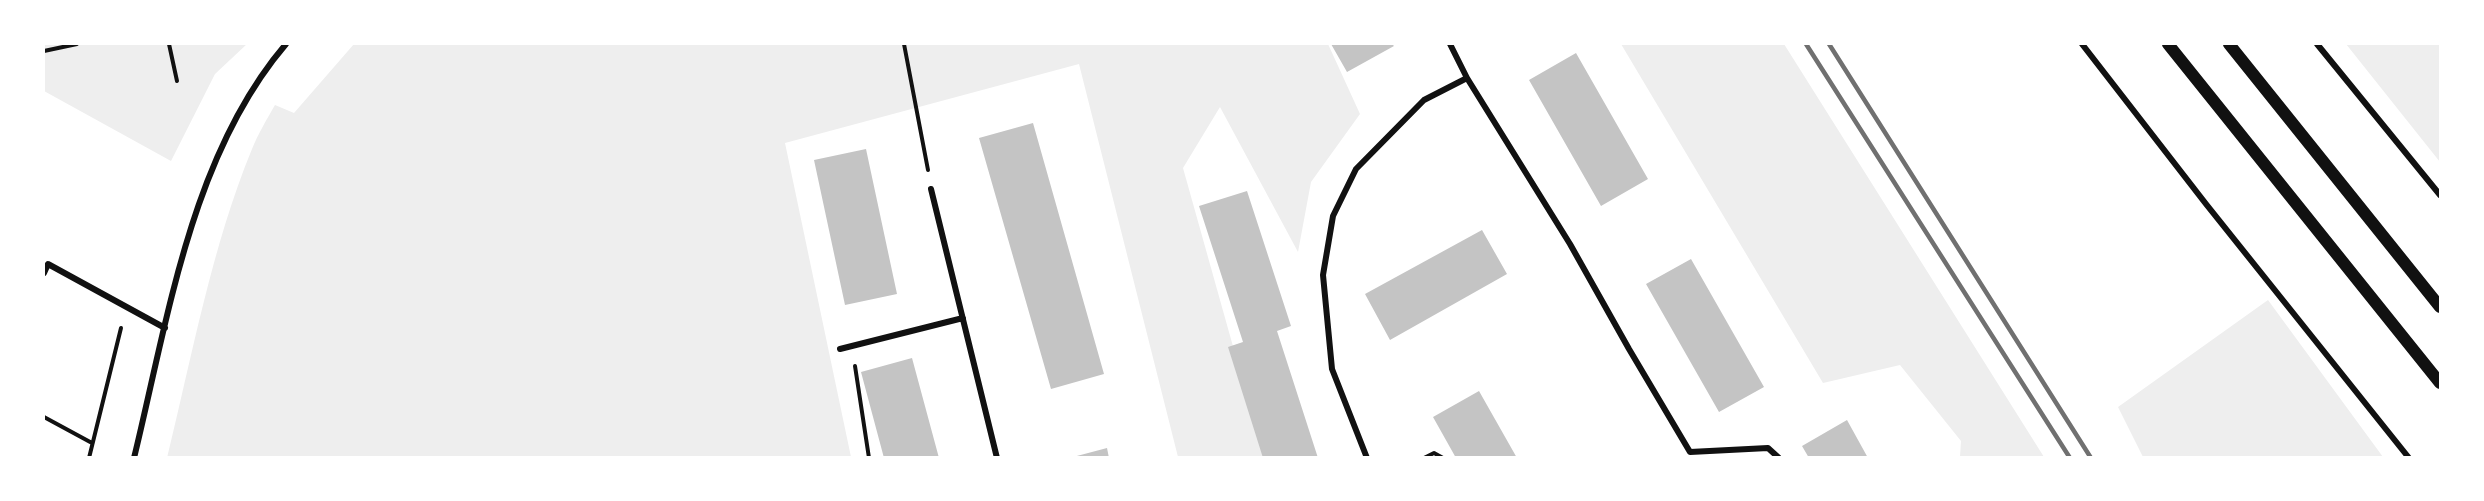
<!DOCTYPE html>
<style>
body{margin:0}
#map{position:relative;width:2484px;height:501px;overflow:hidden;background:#fff;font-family:"Nunito Sans",sans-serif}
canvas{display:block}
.frame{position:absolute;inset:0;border:45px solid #fff;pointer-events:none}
</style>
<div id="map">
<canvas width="2484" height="501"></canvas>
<div class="frame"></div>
</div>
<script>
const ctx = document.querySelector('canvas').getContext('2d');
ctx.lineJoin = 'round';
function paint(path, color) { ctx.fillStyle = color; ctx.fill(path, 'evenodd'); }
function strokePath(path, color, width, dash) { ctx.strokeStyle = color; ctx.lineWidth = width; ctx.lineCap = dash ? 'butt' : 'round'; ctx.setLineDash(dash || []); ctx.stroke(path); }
const green = new Path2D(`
 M44,44H247L215,74L171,161L44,91Z
 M354,44H1328L1360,114L1311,182L1298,252L1220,107L1183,168L1264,457H1178L1079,64L785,143L851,457L167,458C192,356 212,246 252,149C258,134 267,119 275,105L294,113Z
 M1621,44H1784L2044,457H1960L1961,441L1900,365L1823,383Z
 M2346,44H2440V162Z
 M2268,300L2383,457H2143L2118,407Z`);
const building = new Path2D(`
 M1331,44H1392L1394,46L1347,72Z
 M1576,53L1648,179L1601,206L1529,80Z
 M1033,123L1104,374L1051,389L979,138Z
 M866,149L897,294L845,305L814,160Z
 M1247,191L1291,326L1277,331L1318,458H1263L1228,347L1243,342L1199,206Z
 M1482,230L1507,274L1390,340L1365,294Z
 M1691,259L1764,387L1719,412L1646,284Z
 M912,358L939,458H884L861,372Z
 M1479,391L1517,458H1456L1433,417Z
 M1847,420L1868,458H1809L1802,446Z
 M1107,448L1109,458H1073V457Z`);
const path = new Path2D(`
 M169,44L177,81
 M904,44L928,170
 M44,51L77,44
 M855,366L869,458
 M44,417L92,443
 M89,458L121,328
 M1424,458L1434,453L1443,458`);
const minor = new Path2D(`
 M1450,44L1467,78L1570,244L1629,349L1690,452L1768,448L1779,458
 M2082,44L2206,204L2409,458
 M2317,44L2440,195
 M931,189L997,458
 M44,273L48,264L165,328
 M840,349L963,318
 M134,458C168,319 191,155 286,44
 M1367,458L1332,369L1323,275L1333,216L1356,169L1424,100L1467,78`);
const secondary = new Path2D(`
 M2168,44L2440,383
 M2229,44L2440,307`);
const rail = new Path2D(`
 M1806,44L2070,458
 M1829,44L2091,458`);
paint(green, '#eee');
paint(building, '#c4c4c4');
strokePath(path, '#111', 4);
strokePath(minor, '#111', 6);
strokePath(secondary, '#111', 12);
strokePath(rail, '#707070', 4.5);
</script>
